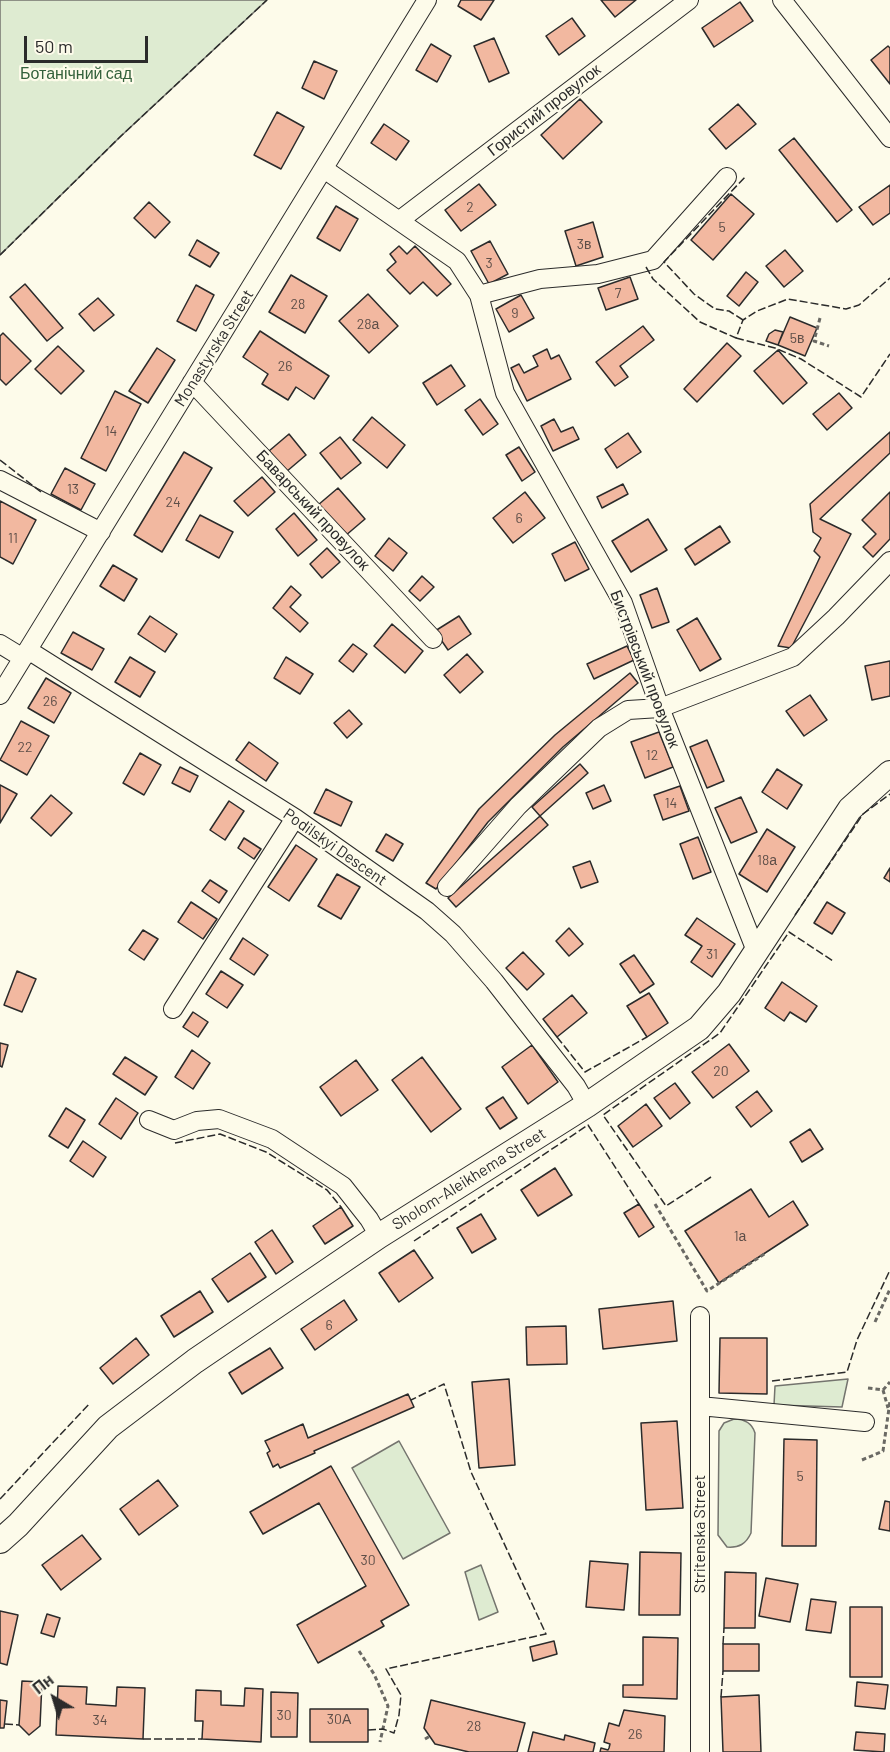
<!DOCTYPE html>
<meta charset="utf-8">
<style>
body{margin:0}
#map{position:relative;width:890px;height:1752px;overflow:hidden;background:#fdfbea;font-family:Barlow,sans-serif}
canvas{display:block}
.north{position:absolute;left:24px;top:1668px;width:60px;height:60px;-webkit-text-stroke:4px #fdfbea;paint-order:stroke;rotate:322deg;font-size:16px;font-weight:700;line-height:24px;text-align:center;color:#2b2b2b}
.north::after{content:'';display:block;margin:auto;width:21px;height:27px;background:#2b2b2b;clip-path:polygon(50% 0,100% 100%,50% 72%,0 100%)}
.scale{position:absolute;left:24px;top:36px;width:124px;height:27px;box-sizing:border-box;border:3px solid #2b2b2b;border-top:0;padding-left:8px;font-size:18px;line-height:21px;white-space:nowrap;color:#2b2b2b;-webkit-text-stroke:4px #fdfbea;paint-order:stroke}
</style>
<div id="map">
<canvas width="890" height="1752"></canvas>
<div class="north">Пн</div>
<div class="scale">50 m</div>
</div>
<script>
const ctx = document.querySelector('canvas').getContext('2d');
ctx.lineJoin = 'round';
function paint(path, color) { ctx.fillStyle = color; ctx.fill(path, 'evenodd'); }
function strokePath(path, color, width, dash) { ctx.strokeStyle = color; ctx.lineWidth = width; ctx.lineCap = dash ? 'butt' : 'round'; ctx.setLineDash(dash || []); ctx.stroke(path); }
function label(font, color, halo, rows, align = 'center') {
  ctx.font = font + ' Barlow,sans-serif'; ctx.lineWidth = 4.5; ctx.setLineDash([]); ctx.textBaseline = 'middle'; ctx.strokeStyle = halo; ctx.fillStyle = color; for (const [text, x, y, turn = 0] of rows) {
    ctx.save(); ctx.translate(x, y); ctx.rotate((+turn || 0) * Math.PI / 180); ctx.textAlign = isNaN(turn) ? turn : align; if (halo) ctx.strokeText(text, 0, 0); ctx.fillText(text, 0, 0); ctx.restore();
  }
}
const green = new Path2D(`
 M0,0H267L121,136L0,255Z
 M848,1379L842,1407L774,1405L775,1386Z
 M734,1419C744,1419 752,1423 755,1433L751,1533C746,1544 739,1548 727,1547L718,1535L719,1431L724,1423Z
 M399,1441L450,1533L403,1559L352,1468Z
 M481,1565L498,1612L479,1620L465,1572Z`);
const building = new Path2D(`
 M461,0H494L481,20L458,6Z
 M601,0H636L615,17Z
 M740,2L753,21L714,47L702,28Z
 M572,18L585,36L559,55L546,36Z
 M494,38L509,73L489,82L474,46Z
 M431,44L451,56L437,82L416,70Z
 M888,46L890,48V84L871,60Z
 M314,61L337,71L324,99L302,88Z
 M580,99L602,122L563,159L541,135Z
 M738,104L756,124L726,149L709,129Z
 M277,112L304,127L281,169L254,155Z
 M384,124L409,141L396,160L371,143Z
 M794,138L852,210L837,222L779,150Z
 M479,184L496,205L461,231L445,210Z
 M890,185V213L873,225L859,207Z
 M731,194L754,214L713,260L691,240Z
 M149,202L170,222L155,238L134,218Z
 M336,206L358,219L340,251L317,238Z
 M593,222L603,257L576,266L565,231Z
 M197,240L219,253L210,267L189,255Z
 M490,241L508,274L489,284L471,251Z
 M399,246L407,254L415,246L451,284L437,296L423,282L410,294L387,270L396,262L390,254Z
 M785,250L803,271L784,287L766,266Z
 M746,272L758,282L739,306L727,296Z
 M291,275L327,296L305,333L269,312Z
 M630,277L638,299L606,310L598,288Z
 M25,284L63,328L47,341L10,297Z
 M196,285L214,295L196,331L177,321Z
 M368,294L398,326L369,353L339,321Z
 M521,295L534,318L509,332L496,309Z
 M98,298L114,315L94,331L79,314Z
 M790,317L817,328L805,356L778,345Z
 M643,326L654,340L620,366L628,377L615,386L596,362Z
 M775,330L783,332L778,345L766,341L769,334Z
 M260,331L329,376L314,399L296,387L288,400L262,384L268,374L243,357Z
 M3,333L31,361L6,385L0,379V336Z
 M727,343L741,356L697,402L684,389Z
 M58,346L84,371L61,394L35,369Z
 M157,348L175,360L148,403L129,391Z
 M547,349L551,359L559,355L571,379L527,401L511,368L519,364L524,373L538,366L533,356Z
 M778,350L807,383L783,404L754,371Z
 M451,365L465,386L437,405L423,383Z
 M115,391L141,404L106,471L81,458Z
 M839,393L852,408L827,430L813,414Z
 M480,399L498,424L483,435L465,410Z
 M372,417L405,445L387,468L353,440Z
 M554,419L561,432L573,427L579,439L553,451L541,426Z
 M890,432V453L820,519L851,534L791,648L778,646L820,557L814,551L821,538L813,532L810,504Z
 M628,433L641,452L617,468L605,449Z
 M289,434L306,455L286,472L269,451Z
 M340,437L361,463L341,479L320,453Z
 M519,447L535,472L522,481L506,455Z
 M184,452L212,468L162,552L134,535Z
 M65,468L95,484L81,510L51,494Z
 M262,477L275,492L248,516L234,501Z
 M623,484L628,494L602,508L597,497Z
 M338,488L365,519L345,536L318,505Z
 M525,492L545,518L513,543L493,518Z
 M890,492V539L873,557L863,547L876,534L862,520Z
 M0,501L36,520L13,564L0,557Z
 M294,513L317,540L298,556L276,529Z
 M200,515L233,532L219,558L186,540Z
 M648,519L667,550L631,572L612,541Z
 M720,526L730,542L695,565L685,549Z
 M389,538L407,553L393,571L375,556Z
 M575,542L589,569L565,581L552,554Z
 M327,548L340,562L322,578L310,564Z
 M113,565L137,579L124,601L100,586Z
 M422,576L434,587L420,601L409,591Z
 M291,586L301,595L290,607L308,623L300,632L273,608Z
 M657,588L669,622L652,628L640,595Z
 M150,616L177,634L165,652L138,634Z
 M459,616L471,634L448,650L435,631Z
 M697,618L721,659L700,671L677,630Z
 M392,624L423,651L405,673L374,646Z
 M73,632L104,649L92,670L61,653Z
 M353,644L367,654L353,672L339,661Z
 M627,646L634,660L594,679L587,664Z
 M467,654L483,672L460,693L444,675Z
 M130,657L155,672L140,697L115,682Z
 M286,657L313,674L300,694L274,678Z
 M890,661V696L872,700L865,666Z
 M630,673L638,683L563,747L488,822L436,889L426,883L479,809L555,735Z
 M46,678L71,693L54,723L28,708Z
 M810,695L827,720L804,736L786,711Z
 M349,710L362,724L347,738L334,723Z
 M21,721L49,736L27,775L0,760Z
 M659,732L673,767L645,778L631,742Z
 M707,740L724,781L707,788L690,747Z
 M249,742L278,763L266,781L236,760Z
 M140,753L161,765L144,795L123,783Z
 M580,764L588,773L540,816L532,807Z
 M180,767L198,776L190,792L172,783Z
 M777,769L802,785L787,809L762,792Z
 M0,785L17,794L0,823Z
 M604,785L611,801L593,809L586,793Z
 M680,786L689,811L663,820L654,795Z
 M326,789L352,802L341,826L314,813Z
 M51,795L72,813L51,836L31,818Z
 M741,797L757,832L731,843L715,808Z
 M229,801L244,811L225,840L210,830Z
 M540,816L548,825L456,907L448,898Z
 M767,829L795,847L767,892L739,874Z
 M386,834L403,844L393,861L376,851Z
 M698,837L711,872L693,879L680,844Z
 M244,838L261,849L254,859L238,848Z
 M296,845L317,859L289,901L268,887Z
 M590,861L598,882L581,888L573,867Z
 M890,868V882L884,878Z
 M337,874L360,887L341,919L318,906Z
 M210,880L227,891L219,903L202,891Z
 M191,902L217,919L203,939L178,922Z
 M827,902L845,913L832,934L814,923Z
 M697,918L735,944L712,977L691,962L702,946L685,935Z
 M569,928L583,944L569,956L556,941Z
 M143,930L158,939L144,960L129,950Z
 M243,938L268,955L254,975L230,959Z
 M523,952L544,974L527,990L506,968Z
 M634,955L654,984L640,993L620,964Z
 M17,971L36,979L22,1012L4,1005Z
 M221,971L243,985L227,1008L206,994Z
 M782,982L817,1006L806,1022L790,1012L784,1021L765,1008Z
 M649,993L668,1023L647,1037L627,1006Z
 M572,995L587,1013L557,1037L543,1019Z
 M193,1012L208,1022L198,1037L183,1027Z
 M0,1043L8,1045L2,1067L0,1066Z
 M729,1044L749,1071L713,1098L692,1072Z
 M532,1045L558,1082L528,1104L502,1067Z
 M192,1050L210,1063L193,1089L175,1077Z
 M125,1057L157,1077L145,1095L113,1074Z
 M422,1057L461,1109L431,1132L392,1080Z
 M356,1060L378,1090L341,1116L320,1087Z
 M675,1083L690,1103L670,1119L654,1098Z
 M757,1091L772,1111L751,1127L736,1107Z
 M503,1097L517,1118L500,1129L486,1108Z
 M116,1098L138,1113L121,1139L99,1124Z
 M646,1104L662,1126L633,1147L618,1126Z
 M66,1108L85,1120L68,1148L49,1136Z
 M810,1129L823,1149L802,1162L790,1142Z
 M83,1141L106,1157L93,1177L70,1161Z
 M555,1168L572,1195L538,1216L521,1190Z
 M751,1189L769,1217L793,1201L808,1225L719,1283L685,1231Z
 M639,1204L654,1227L639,1237L624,1213Z
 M341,1207L353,1226L325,1244L313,1226Z
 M481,1214L496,1239L472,1253L457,1228Z
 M272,1230L293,1262L276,1274L255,1242Z
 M414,1250L433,1278L399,1302L379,1273Z
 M250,1253L266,1277L228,1302L212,1279Z
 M200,1291L213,1312L174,1337L161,1316Z
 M344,1300L357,1320L315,1350L301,1329Z
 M673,1301L677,1341L603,1349L599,1309Z
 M566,1326L567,1364L527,1365L526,1327Z
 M136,1338L149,1355L113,1384L100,1368Z
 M720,1338H767V1394L719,1393Z
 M270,1348L283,1368L242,1394L229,1373Z
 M509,1379L515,1465L479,1468L472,1382Z
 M408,1394L414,1407L314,1451L315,1453L280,1468L278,1464L273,1467L267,1453L270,1451L265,1441L303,1424L308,1438Z
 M677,1421L683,1508L646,1510L641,1423Z
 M784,1439L817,1440L816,1546H782Z
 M331,1466L409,1605L381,1621L384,1626L318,1663L297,1625L366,1586L319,1503L263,1534L250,1512Z
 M158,1480L178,1506L139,1535L120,1509Z
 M885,1501L890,1502V1531L879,1529Z
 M82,1535L101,1559L61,1590L42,1565Z
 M640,1552L681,1553L680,1615H639Z
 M590,1561L628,1564L624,1610L586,1607Z
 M725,1572L756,1573L755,1628H724Z
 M766,1578L798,1584L790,1622L759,1616Z
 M811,1599L836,1602L831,1633L806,1630Z
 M850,1607H882V1677H850Z
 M0,1611L18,1615L7,1665L0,1663Z
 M47,1614L60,1618L54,1637L41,1633Z
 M643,1637L678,1638L677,1699L623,1697V1685H643Z
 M554,1641L557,1654L533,1661L530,1647Z
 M723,1644H759V1671H723Z
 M22,1681L42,1682L40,1726L29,1735L19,1725Z
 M857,1682L888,1685L885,1709L855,1706Z
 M58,1686L87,1687L86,1704L116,1706L117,1687L145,1688L143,1739L56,1735Z
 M245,1688L263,1689L261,1742L202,1739L203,1721H195L196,1690L221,1691V1705L244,1706Z
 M271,1692L298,1693L297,1737H271Z
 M759,1695L761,1752H723L721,1697Z
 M0,1700L7,1701L4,1728H0Z
 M431,1700L525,1723L517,1752H469L435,1744L424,1728Z
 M310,1709H368V1742H310Z
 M624,1710L665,1716L664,1752H600L601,1748L608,1750L609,1748L610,1744L604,1742L609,1723L619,1726Z
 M533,1732L564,1740L565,1735L595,1743L593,1752H528Z
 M856,1732L885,1734L884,1752L854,1750Z`);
const path = new Path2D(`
 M820,318L814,341L829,346
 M655,1204L707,1291L766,1253
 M875,1322L890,1289
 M868,1388L883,1390L888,1408
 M883,1390L890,1382
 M862,1460L883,1451L890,1401
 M359,1651L374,1674L388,1706L380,1742
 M425,1739L430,1736`);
const minor = new Path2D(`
 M782,0L890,138
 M324,169L457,261L479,295L505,393L623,603L660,708L756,951
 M400,220L689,0
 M479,295L540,279L598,274L653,260L727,177
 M192,382L433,639
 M0,480L101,532
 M0,644L23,658
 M28,650L295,818L427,911L453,934L494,981L576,1086L587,1105
 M0,695L427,0
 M447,887L518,806L599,728L628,710L660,708L793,657L836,617L890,561
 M173,1009L295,818
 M149,1120L174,1130L197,1121L219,1119L272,1139L343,1186L369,1219L379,1236
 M700,1316V1752
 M700,1406L865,1422`);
const major = new Path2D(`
 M0,1541L18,1525L108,1427L195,1361L379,1236L587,1105L699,1028L729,993L850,809L890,773`);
const fence = new Path2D(`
 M0,255L121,136L267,0
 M646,267L653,279L700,322L736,338L743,320L757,311L788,299L846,309L859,305L890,278
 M743,320L729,311L715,309L694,294L664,262L746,176
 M736,338L775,348L801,359L861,397L890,354
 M0,460L41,492
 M795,915L863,814L890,794
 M557,1037L585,1072L647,1037
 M175,1143L220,1134L266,1152L327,1190L341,1207
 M711,1177L666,1206L603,1115L720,1033L789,932L833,961
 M414,1241L588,1125L639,1204
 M772,1381L847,1372L857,1340L890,1270
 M0,1499L90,1403
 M723,1644L724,1628
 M721,1697L723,1671
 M5,1724L19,1725
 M368,1730L383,1729L394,1733L399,1715L401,1695L386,1669L546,1634L471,1472L444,1384L411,1400
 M143,1739H202`);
const numberNames = [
 ["2",470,207],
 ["5",722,227],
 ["3в",584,244],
 ["3",489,263],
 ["7",618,293],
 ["28",298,304],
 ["9",515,313],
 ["28а",368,324],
 ["5в",797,338],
 ["26",285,366],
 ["14",111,431],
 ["13",73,489],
 ["24",173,502],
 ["6",519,518],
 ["11",13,538],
 ["26",50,701],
 ["22",25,747],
 ["12",652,755],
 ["14",671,803],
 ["18а",767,860],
 ["31",712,954],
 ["20",721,1071],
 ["1а",740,1236],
 ["6",329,1325],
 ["5",800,1476],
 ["30",368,1560],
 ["30",284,1715],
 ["30А",339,1719],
 ["34",100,1720],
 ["28",474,1726],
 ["26",635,1734]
];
const parkNames = [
 ["Ботанічний сад",76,74]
];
const streetNames = [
 ["Гористий провулок",544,110,-38],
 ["Monastyrska Street",214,348,-58],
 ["Баварський провулок",313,510,47],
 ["Бистрівський провулок",645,669,69],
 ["Podilskyi Descent",335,847,35],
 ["Sholom-Aleikhema Street",469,1179,-32],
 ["Stritenska Street",700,1534,-90]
];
paint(green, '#deebd1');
strokePath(green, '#74746e', 1.5);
paint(building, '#f2b8a0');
strokePath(building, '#2b2b2b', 1.5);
strokePath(minor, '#2b2b2b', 20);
strokePath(major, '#2b2b2b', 26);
strokePath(path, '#6a6964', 3, [4.5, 3]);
strokePath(minor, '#fdfbea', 18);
strokePath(major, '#fdfbea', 24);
strokePath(fence, '#2b2b2b', 1.5, [8, 3]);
label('14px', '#5d4e48', null, numberNames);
label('16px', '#34623c', '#fdfbea', parkNames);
label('16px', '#2b2b2b', '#fdfbea', streetNames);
</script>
